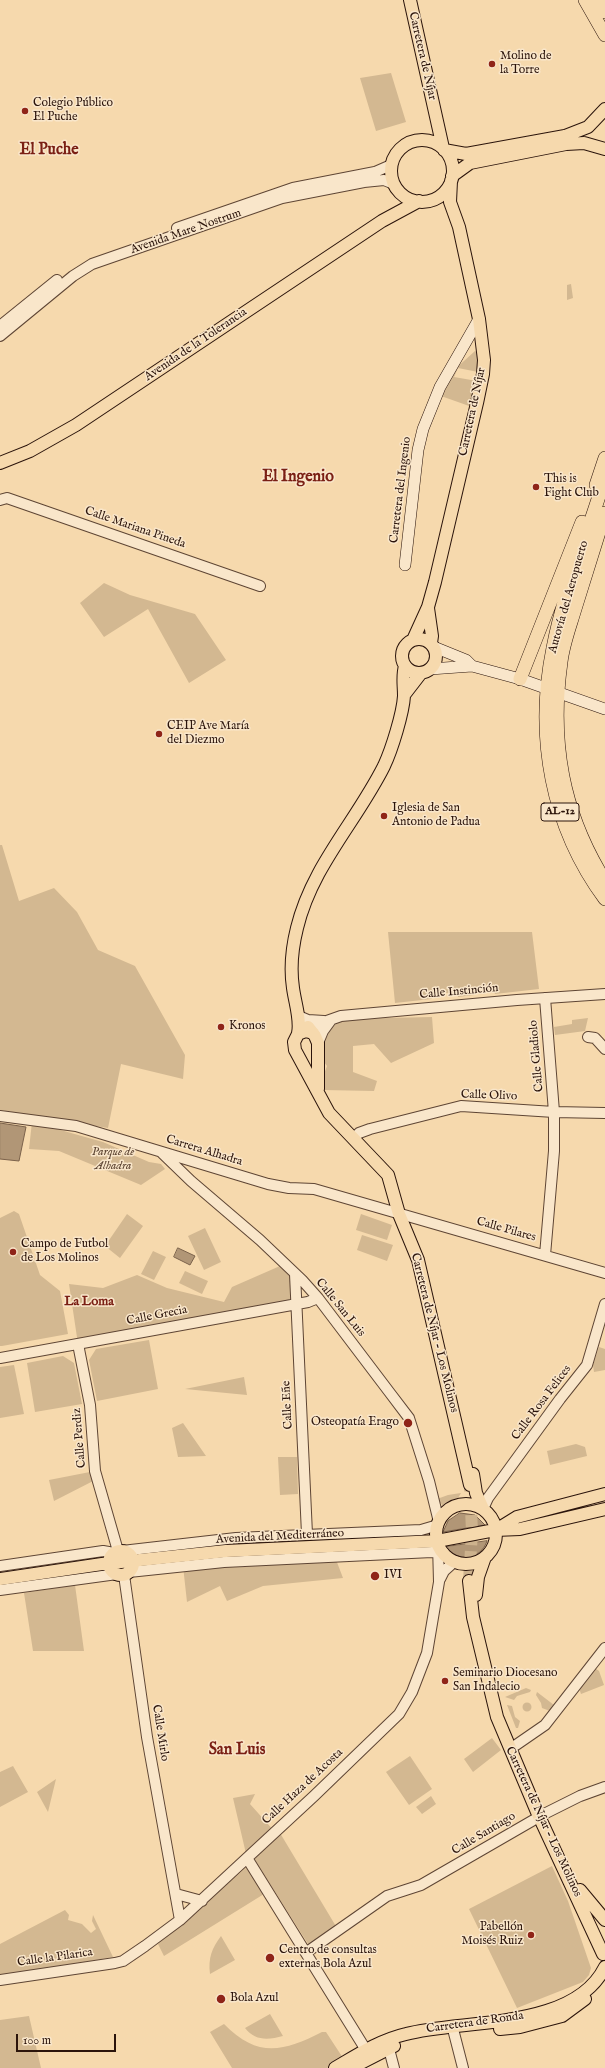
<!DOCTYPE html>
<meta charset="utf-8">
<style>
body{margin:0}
#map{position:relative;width:605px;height:2068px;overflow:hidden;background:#f6d9ad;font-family:"IM FELL English",serif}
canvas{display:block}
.scale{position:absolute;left:16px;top:2034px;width:100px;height:18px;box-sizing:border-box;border:2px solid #2b140b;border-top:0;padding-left:5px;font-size:12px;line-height:14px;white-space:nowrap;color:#2b140b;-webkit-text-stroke:3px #f9e6ca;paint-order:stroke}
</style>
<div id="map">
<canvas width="605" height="2068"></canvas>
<div class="scale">100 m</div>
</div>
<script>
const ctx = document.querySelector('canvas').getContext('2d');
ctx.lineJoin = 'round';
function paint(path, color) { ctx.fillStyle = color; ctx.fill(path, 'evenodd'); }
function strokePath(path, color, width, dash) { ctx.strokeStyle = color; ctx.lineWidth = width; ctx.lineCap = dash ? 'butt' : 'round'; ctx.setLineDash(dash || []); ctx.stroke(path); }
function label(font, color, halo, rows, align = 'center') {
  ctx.font = font + ' "IM FELL English",serif'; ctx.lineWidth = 3; ctx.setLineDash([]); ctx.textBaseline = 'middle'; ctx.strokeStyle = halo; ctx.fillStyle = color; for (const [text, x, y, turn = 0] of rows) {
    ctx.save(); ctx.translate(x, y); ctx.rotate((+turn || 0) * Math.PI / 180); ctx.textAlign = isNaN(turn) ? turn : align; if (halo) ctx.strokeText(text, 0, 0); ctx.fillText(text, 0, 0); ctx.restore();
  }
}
const green = new Path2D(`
 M391,73L406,122L376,131L360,78Z
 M571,284L573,298L567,300V285Z
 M475,351L479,353L478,372L458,368L454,377L477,381L472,407L441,396L454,370Z
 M104,583L130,595L195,614L226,660L189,683L148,609L104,637L80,603Z
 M0,845H2L19,901L54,888L77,912L98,950L135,966L185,1055L183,1079L121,1064L108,1128L0,1110Z
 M388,932H532L539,989L495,994L494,990L473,991L474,995L458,997V992L435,994L431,999L395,1003Z
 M432,1017L434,1043L391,1063L374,1044L353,1046V1072L377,1081L374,1091L323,1090L324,1074L327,1066L321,1058C323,1043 328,1030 339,1019Z
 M588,1018L585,1031L555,1035L554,1027L572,1024V1020Z
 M32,1122L103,1142L149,1162L161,1164L165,1169L141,1185L59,1151L29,1149Z
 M14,1211L19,1214L40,1275L60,1291L68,1334L2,1346H0V1218Z
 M127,1214L143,1226L120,1258L105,1246Z
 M361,1214L392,1225L387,1240L356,1230Z
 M205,1228L221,1262L204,1270L188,1236Z
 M362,1235L393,1245L387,1261L357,1250Z
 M153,1251L166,1257L154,1280L141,1274Z
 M280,1266L291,1276L293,1300L78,1344L69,1284L103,1288L137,1275L167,1288L224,1302L232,1287Z
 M185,1271L208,1281L202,1294L179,1283Z
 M149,1340L158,1389L97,1401L89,1360L96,1349Z
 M599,1347L605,1349V1370L594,1372L593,1365Z
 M63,1356L74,1363L82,1404L35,1412L27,1363Z
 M14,1365L24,1414L0,1418V1367Z
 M244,1377L247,1395L185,1389Z
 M183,1423L206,1456L178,1457L172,1428Z
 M576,1444L585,1447L587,1456L550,1465L547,1451Z
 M278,1457H297L298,1494L280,1495Z
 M95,1471L99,1478L54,1501L49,1480Z
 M461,1493L458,1498L443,1506L437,1499L448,1495Z
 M335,1557L343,1578L263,1586L227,1601L220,1586L187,1602L183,1566Z
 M75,1585L84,1651H33L24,1593Z
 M595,1668L599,1671L604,1685L581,1694L579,1688Z
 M526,1688L531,1690L530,1692L517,1696L514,1700L505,1697Z
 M537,1692L554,1705L550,1711L542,1708L541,1703L536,1695Z
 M522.5 1707a4.5 4.5 0 1 1 9 0a4.5 4.5 0 1 1-9 0Z
 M507,1705L512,1706L515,1717L520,1721L518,1728H516Z
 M492,1738L501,1750L473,1772L464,1759Z
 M410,1756L432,1789L409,1805L386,1772Z
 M13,1766L28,1792L0,1807V1772Z
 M56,1779L48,1812L37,1792Z
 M255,1794L250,1804L275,1832L247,1858L233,1798Z
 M431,1796L436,1804L422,1814L416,1807Z
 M280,1833L337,1928L310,1947L253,1857Z
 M552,1866L568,1901L591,1968L589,1975L583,1982L517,2008L469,1909Z
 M247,1867L264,1894L164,1956L158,1944Z
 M65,1910L69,1915L68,1920L82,1924L91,1933L96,1929L92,1921L93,1915L113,1957L0,1977V1944Z
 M221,1936L235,1960L210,1974C208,1958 212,1948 221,1936Z
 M270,2014L283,2036C268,2040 255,2041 245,2028Z
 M29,2016L41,2068H0V2020Z
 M224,2024C257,2058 283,2052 322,2032H326L343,2058L327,2068H232L210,2032Z`);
const water = new Path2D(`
 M0,1123L26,1127L19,1161L0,1159Z
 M178,1248L195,1256L190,1265L174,1257Z
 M460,1513L475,1515L485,1525L443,1532L448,1521Z
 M487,1541C481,1560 458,1563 446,1547Z`);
const primaryTunnel = new Path2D(`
 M469,1581L472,1532L470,1485`);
const tertiary = new Path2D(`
 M177,228L293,188L375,172L391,165
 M0,326L57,280
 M0,336L73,276L92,264L282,198L364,182L384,180L394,184
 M0,500L7,498L260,586
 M545,998L554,1112V1151L545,1255
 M301,1017L308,1020L324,1021
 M305,1031L324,1022L341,1016L517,1000L605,994
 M588,1037L595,1038L605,1049
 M318,1043L323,1031L331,1020
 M0,1116L76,1126L268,1184L289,1188L314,1189L605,1273
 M354,1138L359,1133L370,1129L461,1106L554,1112L605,1113
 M162,1153L191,1181L260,1240L302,1280L318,1298L390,1393L409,1418L429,1481L439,1522
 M295,1274L307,1534
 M78,1344L90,1405L95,1471L118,1551
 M0,1358L308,1302L318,1298
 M483,1509L488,1498L560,1399L587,1365L605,1304
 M122,1551L236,1538L421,1530L438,1525
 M0,1566L103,1551L114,1553
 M129,1572L224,1562L432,1552L444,1553
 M124,1575L147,1737L180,1920
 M440,1579L444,1571L455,1561
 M0,1590L117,1574
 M516,1745L545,1725L605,1648
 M247,1858L366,2050
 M176,1894L202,1901
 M307,1952L387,1896L421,1885L544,1814L580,1796L605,1787
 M0,1980L115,1963L123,1961L145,1946L180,1920L314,1796L399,1714L412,1692L427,1653L439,1582L438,1544
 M454,2033L463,2068
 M389,2049L394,2068`);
const secondary = new Path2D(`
 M405,565L418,450L423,429L440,387L479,319
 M434,647L466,660L472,666L520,679L605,709
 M430,669L472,666`);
const primary = new Path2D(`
 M410,0L443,148
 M391 171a31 31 0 1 1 62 0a31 31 0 1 1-62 0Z
 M444,150L466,154L565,136L588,127L605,109
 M452,176L470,163L566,144L584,143L605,149
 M0,463L30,451L76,425L382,221L419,201
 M428,608L432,636L431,643
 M402 656a17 17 0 1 1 34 0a17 17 0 1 1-34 0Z
 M413,640L428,607L435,582L477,403L483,374L484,360L479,319L459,227L450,202L451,181
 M404,695L421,673
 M308,1027L315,1036L318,1043V1089
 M298,1033C301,1020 295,1003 293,988C290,968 292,948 297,928C312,866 356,822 384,766C392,749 403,713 404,696C404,685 402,676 405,666
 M313,1033L306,1031L298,1034L294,1042L295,1050L329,1113L388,1175L399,1214L418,1260L470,1485
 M473,1474L476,1493L483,1509
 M436 1534a30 30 0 1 1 60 0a30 30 0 1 1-60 0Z
 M496,1530L517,1517L605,1494
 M109 1563a12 12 0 1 1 24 0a12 12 0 1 1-24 0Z
 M0,1579L102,1564L226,1551L437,1541L495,1530L520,1529L605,1509
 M469,1581L473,1617L497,1717L537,1812L603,1954
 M476,1595L478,1577L485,1557
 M580,1890L605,1920
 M500,2029L520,2027L562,2016L585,1999
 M335,2068C357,2055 380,2040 406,2034C464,2019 574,2030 605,1967
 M351,2068L394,2046`);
const trunk = new Path2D(`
 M585,0L605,35
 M598,0L605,12
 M605,477C588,534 564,590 553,648C535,736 551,826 605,899
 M596,485L605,458
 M605,513C595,545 585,577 575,609C570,626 563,644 561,662C550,742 562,812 605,881
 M520,679L582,522`);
const markers = [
 [492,64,4,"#8f2418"],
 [25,111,4,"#8f2418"],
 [536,487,4,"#8f2418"],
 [159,734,4,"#8f2418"],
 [384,816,4,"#8f2418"],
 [221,1027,4,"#8f2418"],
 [13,1252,4,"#8f2418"],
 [408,1423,5,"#8f2418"],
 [375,1576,5,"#8f2418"],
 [445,1681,4,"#8f2418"],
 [531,1935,4,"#8f2418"],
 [270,1958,5,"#8f2418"],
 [221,1999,5,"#8f2418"]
];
const shields = [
 [560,812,38]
];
const shieldNames = [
 ["AL-12",560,812]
];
const streetNames = [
 ["Carretera de Níjar",422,56,77],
 ["Avenida Mare Nostrum",186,232,-19],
 ["Avenida de la Tolerancia",196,345,-34],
 ["Carretera de Níjar",473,412,-78],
 ["Carretera del Ingenio",401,490,-83],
 ["Calle Mariana Pineda",135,528,19],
 ["Autovía del Aeropuerto",569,597,-74],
 ["Calle Instinción",459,992,-5],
 ["Calle Gladiolo",537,1056,-95],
 ["Calle Olivo",489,1096,2],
 ["Carrera Alhadra",204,1151,17],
 ["Calle Pilares",506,1230,16],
 ["Calle San Luis",340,1308,51],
 ["Calle Grecia",157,1316,-11],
 ["Carretera de Níjar - Los Molinos",434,1333,76],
 ["Calle Rosa Felices",542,1403,-53],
 ["Calle Eñe",288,1405,-93],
 ["Calle Perdiz",80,1438,-95],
 ["Avenida del Mediterráneo",280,1537,-3],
 ["Calle Mirlo",160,1733,81],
 ["Calle Haza de Acosta",303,1787,-43],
 ["Carretera de Níjar - Los Molinos",543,1822,65],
 ["Calle Santiago",484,1834,-31],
 ["Calle la Pilarica",55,1958,-8],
 ["Carretera de Ronda",475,2023,-8]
];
const poiNames = [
 ["Molino de",500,57],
 ["la Torre",500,71],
 ["Colegio Público",33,104],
 ["El Puche",33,118],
 ["This is",544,480],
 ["Fight Club",544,494],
 ["CEIP Ave María",167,727],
 ["del Diezmo",167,741],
 ["Iglesia de San",392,809],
 ["Antonio de Padua",392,823],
 ["Kronos",229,1027],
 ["Campo de Futbol",21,1245],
 ["de Los Molinos",21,1259],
 ["Osteopatía Erago",399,1423,"right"],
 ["IVI",384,1576],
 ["Seminario Diocesano",453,1674],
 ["San Indalecio",453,1688],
 ["Pabellón",523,1928,"right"],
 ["Moisés Ruiz",523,1942,"right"],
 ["Centro de consultas",279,1951],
 ["externas Bola Azul",279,1965],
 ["Bola Azul",230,1999]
];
const parkNames = [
 ["Parque de",113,1153],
 ["Alhadra",113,1167]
];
const neighbourhoodNames = [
 ["La Loma",89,1302]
];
const districtNames = [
 ["El Puche",49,151],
 ["El Ingenio",298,478],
 ["San Luis",237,1751]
];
paint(green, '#d3b891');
paint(water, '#b19676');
strokePath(water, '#7b624b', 1);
strokePath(primaryTunnel, '#cdb28d', 12, [12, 6]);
strokePath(tertiary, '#5e4534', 12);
strokePath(secondary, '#2b140b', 12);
strokePath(primary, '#2b140b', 14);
strokePath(trunk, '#2b140b', 14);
strokePath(tertiary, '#f9e6ca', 10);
strokePath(secondary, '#f9e6ca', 11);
strokePath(primary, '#f6d9ad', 12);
strokePath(trunk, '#f6d9ad', 13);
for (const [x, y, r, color] of markers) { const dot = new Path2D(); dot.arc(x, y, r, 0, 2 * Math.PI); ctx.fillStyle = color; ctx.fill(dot); strokePath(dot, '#f9e6ca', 1.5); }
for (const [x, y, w] of shields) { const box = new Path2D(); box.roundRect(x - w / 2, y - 9, w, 18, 3); ctx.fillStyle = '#f9e6ca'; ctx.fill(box); strokePath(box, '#2b140b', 1); }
label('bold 11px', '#2b140b', null, shieldNames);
label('12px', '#2b140b', '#f9e6ca', streetNames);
label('12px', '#2b140b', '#f9e6ca', poiNames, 'left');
label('italic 12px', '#5d4533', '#f9e6ca', parkNames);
label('bold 13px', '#7a1f14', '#f9e6ca', neighbourhoodNames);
label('bold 16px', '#7a1f14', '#f9e6ca', districtNames);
</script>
